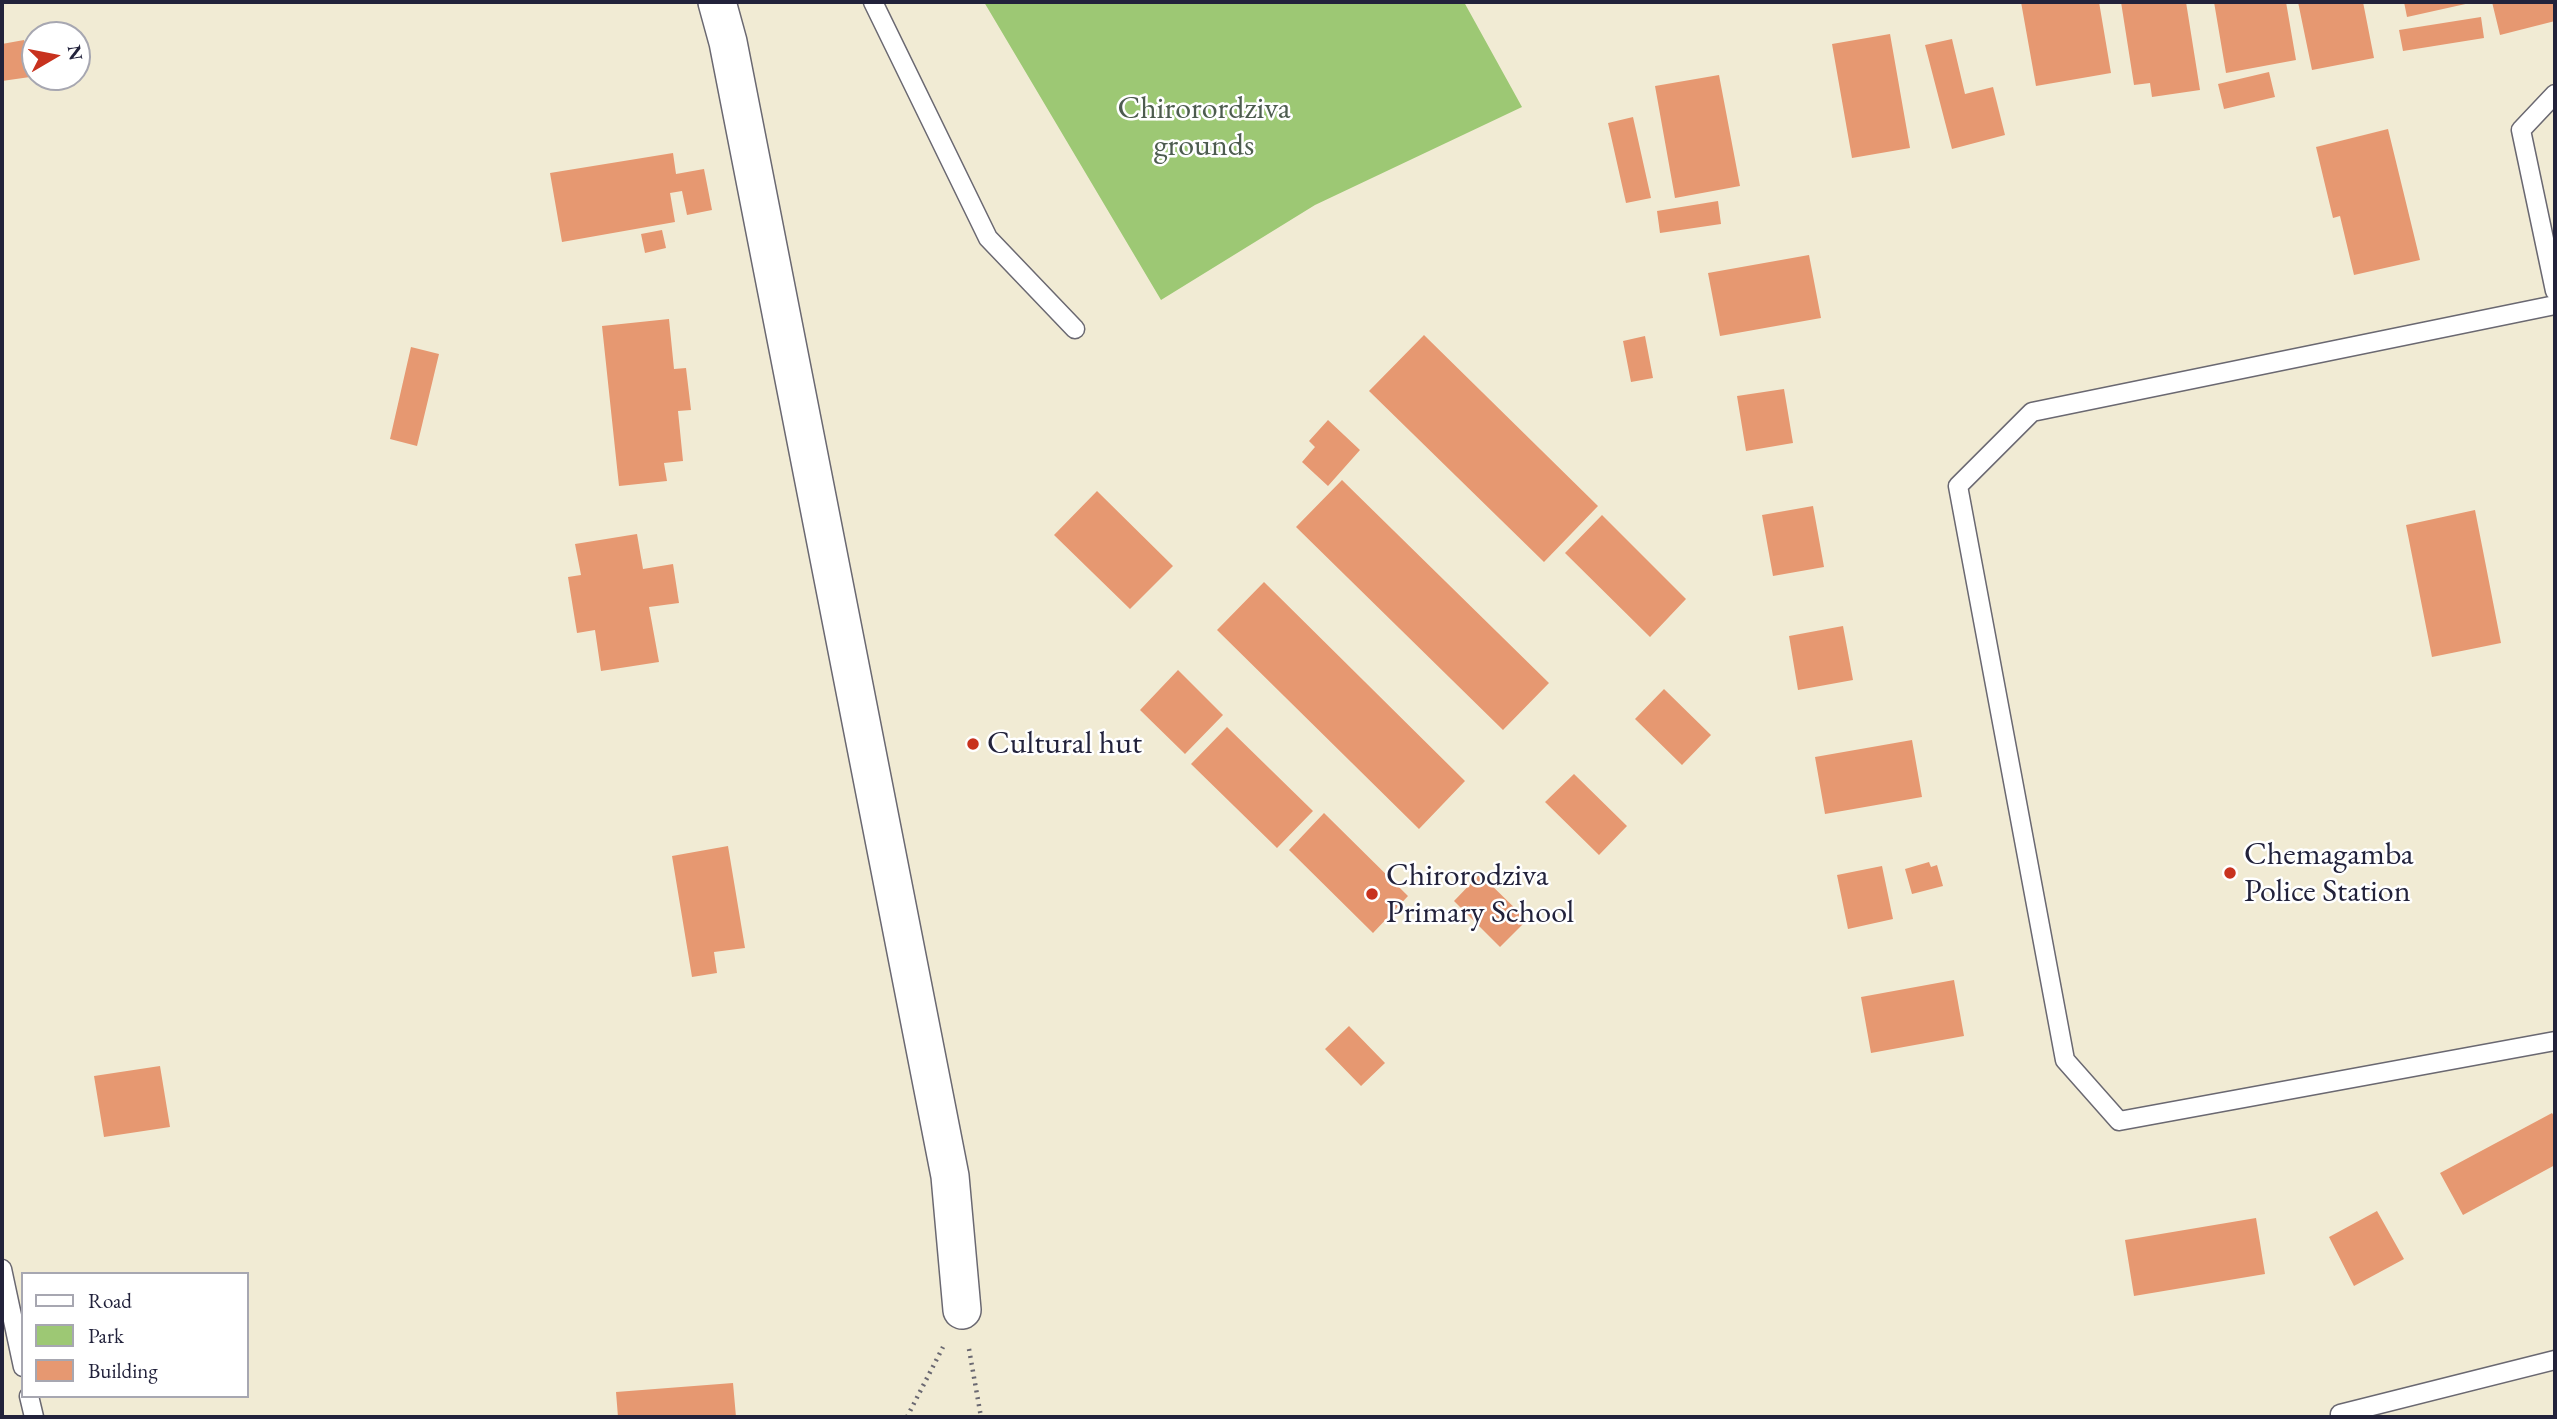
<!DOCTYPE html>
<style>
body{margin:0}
#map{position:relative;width:2557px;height:1419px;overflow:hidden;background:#f1ebd4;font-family:"EB Garamond",serif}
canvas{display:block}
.frame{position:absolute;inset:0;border:4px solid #22223b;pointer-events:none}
.legend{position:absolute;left:21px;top:1272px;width:228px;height:126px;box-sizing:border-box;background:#fff;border:2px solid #a7a7b1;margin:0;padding:9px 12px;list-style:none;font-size:21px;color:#22223b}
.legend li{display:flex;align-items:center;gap:14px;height:35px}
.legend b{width:35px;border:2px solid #a7a7b1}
.north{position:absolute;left:21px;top:21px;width:70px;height:70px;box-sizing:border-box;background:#fff;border:2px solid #a7a7b1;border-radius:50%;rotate:80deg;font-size:19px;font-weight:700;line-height:28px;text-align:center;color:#22223b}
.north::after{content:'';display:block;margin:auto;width:24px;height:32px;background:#c8321e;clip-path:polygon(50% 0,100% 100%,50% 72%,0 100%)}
</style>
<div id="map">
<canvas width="2557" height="1419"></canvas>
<div class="frame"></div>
<ul class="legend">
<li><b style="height:9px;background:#fff"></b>Road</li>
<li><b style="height:19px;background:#9dc874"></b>Park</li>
<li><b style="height:19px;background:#e69871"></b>Building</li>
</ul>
<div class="north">N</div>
</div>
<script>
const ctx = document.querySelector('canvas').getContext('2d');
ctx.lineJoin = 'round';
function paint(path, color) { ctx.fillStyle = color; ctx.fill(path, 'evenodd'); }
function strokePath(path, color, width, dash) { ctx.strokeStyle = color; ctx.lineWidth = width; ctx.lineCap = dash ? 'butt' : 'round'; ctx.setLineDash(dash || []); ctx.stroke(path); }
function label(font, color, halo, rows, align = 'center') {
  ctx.font = font + ' "EB Garamond",serif'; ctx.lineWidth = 5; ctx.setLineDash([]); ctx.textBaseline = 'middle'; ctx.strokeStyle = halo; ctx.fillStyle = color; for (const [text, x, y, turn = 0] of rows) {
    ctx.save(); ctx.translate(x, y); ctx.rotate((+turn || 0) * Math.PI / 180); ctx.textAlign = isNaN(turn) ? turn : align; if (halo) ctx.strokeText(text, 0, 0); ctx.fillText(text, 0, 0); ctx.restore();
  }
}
const green = new Path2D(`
 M984,2H1464L1522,107L1315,205L1161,300Z`);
const building = new Path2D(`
 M2021,2H2099L2111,73L2036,86Z
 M2121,2H2186L2200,90L2152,97L2150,83L2134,85Z
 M2214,2H2286L2296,60L2226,73Z
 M2298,2H2363L2374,58L2312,70Z
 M2404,2H2469L2470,3L2407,17Z
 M2492,2H2555V21L2500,35Z
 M2481,17L2484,38L2403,51L2399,30Z
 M1890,34L1910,148L1852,158L1832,44Z
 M1952,39L1965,94L1993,87L2005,135L1952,149L1925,45Z
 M24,40L30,77L2,81V44Z
 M2269,72L2275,97L2224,109L2218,84Z
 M1719,75L1740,186L1675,198L1655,86Z
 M1633,117L1651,198L1626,203L1608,123Z
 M2388,129L2420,260L2354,275L2340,216L2333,218L2316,147Z
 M673,153L676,174L704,169L712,210L687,215L682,191L670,193L675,222L562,242L550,173Z
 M1718,201L1721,224L1660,233L1657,211Z
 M662,230L666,248L645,253L641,234Z
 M1809,255L1821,318L1720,336L1708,273Z
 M669,319L674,369L686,368L691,410L678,411L683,461L664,463L667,481L619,486L602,326Z
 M1424,335L1598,506L1544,562L1369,391Z
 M1645,336L1653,378L1631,382L1623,341Z
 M411,347L439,354L417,446L390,439Z
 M1784,389L1793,443L1746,451L1737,396Z
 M1328,420L1360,450L1328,486L1302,462L1315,447L1309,441Z
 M1342,480L1549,683L1503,730L1296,527Z
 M1097,491L1173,566L1130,609L1054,535Z
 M1813,506L1824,567L1773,576L1762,515Z
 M2475,510L2501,643L2432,657L2406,525Z
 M1602,515L1686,599L1650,637L1565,553Z
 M637,534L643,569L673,564L679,603L649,607L659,662L601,671L595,630L577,633L568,577L581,575L575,544Z
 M1264,582L1465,781L1419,829L1217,630Z
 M1843,626L1853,680L1798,690L1789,636Z
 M1178,670L1223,715L1185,754L1140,710Z
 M1664,689L1711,735L1682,765L1635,719Z
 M1227,727L1313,811L1277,848L1191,764Z
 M1912,740L1922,797L1825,814L1815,757Z
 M1574,774L1627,826L1599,855L1545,802Z
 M1324,813L1408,896L1373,933L1289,850Z
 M728,846L745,948L714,952L717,973L692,977L672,856Z
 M1929,862L1931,867L1937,865L1943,886L1912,894L1905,869Z
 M1882,866L1893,919L1848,929L1837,875Z
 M1480,874L1527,920L1500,947L1454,901Z
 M1954,980L1964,1036L1871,1053L1861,997Z
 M1349,1026L1385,1063L1361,1086L1325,1049Z
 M160,1066L170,1127L104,1137L94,1076Z
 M2552,1113L2555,1118V1165L2463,1215L2440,1173Z
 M2377,1211L2404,1259L2354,1286L2329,1237Z
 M2256,1218L2265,1274L2134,1296L2125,1240Z
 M733,1383L736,1417H618L616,1392Z`);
const path = new Path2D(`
 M969,1349L981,1417
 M907,1417L943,1347`);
const lane = new Path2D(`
 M873,2L988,238L1075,329
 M2555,94L2521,130L2555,291
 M2555,305L2032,412L1958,486L2065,1060L2119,1121L2555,1041
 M2,1269L23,1367
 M29,1396L34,1417
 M2340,1414L2555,1360`);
const street = new Path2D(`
 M717,2L728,42L950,1176L962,1310`);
const markers = [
 [973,744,7,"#c8321e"],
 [2230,873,7,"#c8321e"],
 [1372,894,7,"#c8321e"]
];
const parkNames = [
 ["Chirorordziva",1204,109],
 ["grounds",1204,146]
];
const poiNames = [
 ["Cultural hut",987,744],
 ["Chemagamba",2244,855],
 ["Police Station",2244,892],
 ["Chirorodziva",1386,876],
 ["Primary School",1386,913]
];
paint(green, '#9dc874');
paint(building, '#e69871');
strokePath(lane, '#6a6871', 21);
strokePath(street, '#6a6871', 40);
strokePath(path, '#6a6871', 4.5, [2, 5]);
strokePath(lane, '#fff', 18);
strokePath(street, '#fff', 37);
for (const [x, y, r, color] of markers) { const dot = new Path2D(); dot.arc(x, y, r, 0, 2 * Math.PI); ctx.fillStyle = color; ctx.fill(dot); strokePath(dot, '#fff', 2.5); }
label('32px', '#4d5c4f', '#fff', parkNames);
label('32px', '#22223b', '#fff', poiNames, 'left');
</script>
